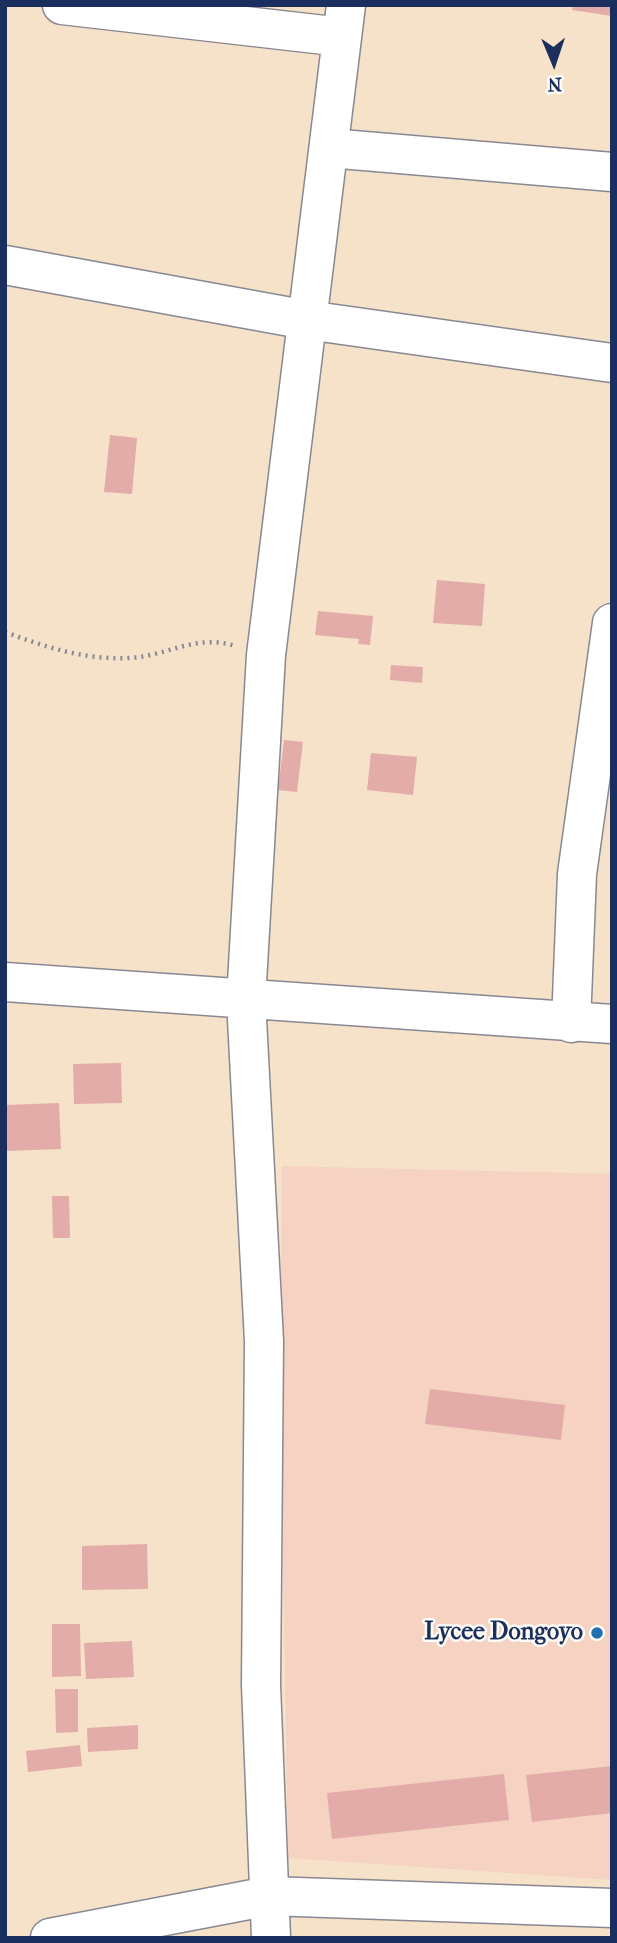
<!DOCTYPE html>
<style>
body{margin:0}
#map{position:relative;width:617px;height:1943px;overflow:hidden;background:#f5e2c9;font-family:"IM FELL French Canon",serif}
canvas{display:block}
.frame{position:absolute;inset:0;border:7px solid #1b2f5e;pointer-events:none}
.north{position:absolute;left:519px;top:28px;width:70px;height:70px;-webkit-text-stroke:5px #fdfcf7;paint-order:stroke;rotate:178deg;font-size:19px;font-weight:700;line-height:28px;text-align:center;color:#1b2f5e}
.north::after{content:'';display:block;margin:auto;width:24px;height:32px;background:#1b2f5e;clip-path:polygon(50% 0,100% 100%,50% 72%,0 100%)}
</style>
<div id="map">
<canvas width="617" height="1943"></canvas>
<div class="frame"></div>
<div class="north">N</div>
</div>
<script>
const ctx = document.querySelector('canvas').getContext('2d');
ctx.lineJoin = 'round';
function paint(path, color) { ctx.fillStyle = color; ctx.fill(path, 'evenodd'); }
function strokePath(path, color, width, dash) { ctx.strokeStyle = color; ctx.lineWidth = width; ctx.lineCap = dash ? 'butt' : 'round'; ctx.setLineDash(dash || []); ctx.stroke(path); }
function label(font, color, halo, rows, align = 'center') {
  ctx.font = font + ' "IM FELL French Canon",serif'; ctx.lineWidth = 5; ctx.setLineDash([]); ctx.textBaseline = 'middle'; ctx.strokeStyle = halo; ctx.fillStyle = color; for (const [text, x, y, turn = 0] of rows) {
    ctx.save(); ctx.translate(x, y); ctx.rotate((+turn || 0) * Math.PI / 180); ctx.textAlign = isNaN(turn) ? turn : align; if (halo) ctx.strokeText(text, 0, 0); ctx.fillText(text, 0, 0); ctx.restore();
  }
}
const built = new Path2D(`
 M282,1166L612,1174V1880L288,1858L280,1381Z`);
const building = new Path2D(`
 M573,5H612V16L572,10Z
 M110,435L137,438L132,494L104,492Z
 M437,580L485,584L482,626L433,623Z
 M318,611L373,616L370,645L358,644L359,639L315,635Z
 M391,665L423,667L422,683L390,680Z
 M284,740L303,742L297,792L278,790Z
 M371,753L417,757L413,795L367,790Z
 M121,1063L122,1103L74,1104L73,1064Z
 M59,1103L61,1149L6,1151L5,1105Z
 M52,1196H69L70,1238H53Z
 M430,1389L565,1405L561,1440L425,1424Z
 M147,1544L148,1589L82,1590V1546Z
 M52,1624H80L81,1676L52,1677Z
 M132,1641L134,1677L86,1679L84,1643Z
 M55,1689H78V1732L56,1733Z
 M138,1725V1749L88,1752L87,1728Z
 M80,1745L82,1766L28,1772L26,1751Z
 M612,1766V1813L532,1822L526,1775Z
 M504,1774L509,1820L332,1839L327,1793Z`);
const path = new Path2D(`
 M5,632C45,647 85,660 128,658C165,657 197,633 235,646`);
const minor = new Path2D(`
 M62,5L342,37
 M329,148L612,172
 M5,265L307,320L612,363
 M5,982L612,1024
 M571,1023L577,874L612,623
 M50,1938L269,1896L612,1908
 M271,1938L261,1685L264,1341L246,1000L266,655L346,5`);
const markers = [
 [597,1633,7,"#1f6fb2"]
];
const poiNames = [
 ["Lycee Dongoyo",583,1633]
];
paint(built, '#f5d2c2');
paint(building, '#e3aca8');
strokePath(minor, '#888894', 41);
strokePath(path, '#888894', 4.5, [2, 5]);
strokePath(minor, '#fff', 38);
for (const [x, y, r, color] of markers) { const dot = new Path2D(); dot.arc(x, y, r, 0, 2 * Math.PI); ctx.fillStyle = color; ctx.fill(dot); strokePath(dot, '#fdfcf7', 2.5); }
label('bold 24px', '#1b2f5e', '#fdfcf7', poiNames, 'right');
</script>
